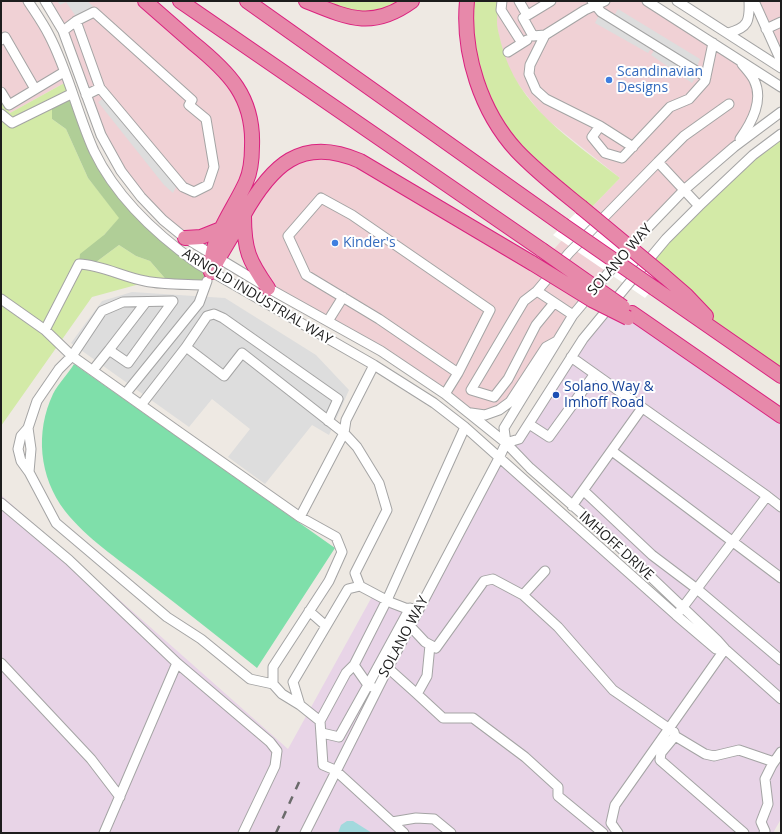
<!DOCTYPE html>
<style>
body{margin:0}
#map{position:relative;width:782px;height:834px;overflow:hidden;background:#eee9e3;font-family:"Open Sans",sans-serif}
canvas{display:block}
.frame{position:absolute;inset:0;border:2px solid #1d1d1d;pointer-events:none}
</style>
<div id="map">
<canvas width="782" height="834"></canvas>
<div class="frame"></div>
</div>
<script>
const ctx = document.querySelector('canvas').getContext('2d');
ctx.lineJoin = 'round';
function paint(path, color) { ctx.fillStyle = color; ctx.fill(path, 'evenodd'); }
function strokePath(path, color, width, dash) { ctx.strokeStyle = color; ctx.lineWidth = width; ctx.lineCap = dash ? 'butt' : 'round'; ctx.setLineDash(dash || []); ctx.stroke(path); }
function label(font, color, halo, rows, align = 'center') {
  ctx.font = font + ' "Open Sans",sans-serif'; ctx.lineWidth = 4; ctx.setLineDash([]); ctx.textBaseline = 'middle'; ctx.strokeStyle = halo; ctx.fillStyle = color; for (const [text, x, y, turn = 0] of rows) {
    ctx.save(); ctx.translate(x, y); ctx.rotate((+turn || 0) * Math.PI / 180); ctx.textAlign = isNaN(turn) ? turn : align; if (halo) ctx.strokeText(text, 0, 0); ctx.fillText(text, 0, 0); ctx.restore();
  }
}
const commercial = new Path2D(`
 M1,1H28L68,81L10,113L1,98Z
 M45,1H145L237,85L252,160L221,229L185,238L121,171Z
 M498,1H647L737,59L754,79L758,103L734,147L636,240L499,410L471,413L445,394L268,288L245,248L250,203L296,157L343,154L539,266L587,212L620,178L544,117L521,88L511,73L505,61L496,24Z
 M754,1H781V61Z`);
const industrial = new Path2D(`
 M614,301L781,416V819L773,833H1V495L288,749L374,593L419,609L499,458L639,581L724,649L506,443L519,439Z`);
const grass = new Path2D(`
 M306,1H412L372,18Z
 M467,1H498C498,8 497,15 497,22C497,29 500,37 501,43C517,107 572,140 620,178L587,212L535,169L486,102Z
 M68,81L71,94L52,119L66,129L88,178L120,218L104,235L92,265L119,245L136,256L150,261L169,283L147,282L92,297L1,426V98L10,113Z
 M781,134V376L724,335L645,261Z`);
const forest = new Path2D(`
 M71,94L95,151L144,219L211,272L205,285L169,283L150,261L136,256L119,245L92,265L79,264L80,254L104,235L119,218L88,178L66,129L52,119V104Z`);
const pitch = new Path2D(`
 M74,364L335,548L257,668C220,638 183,609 145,580C118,559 86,538 65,511C39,477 35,432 53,394C58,384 68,374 74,364Z`);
const parking = new Path2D(`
 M57,1H87L93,6L77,18L66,2L60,5Z
 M618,9L700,59L698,64L696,77L692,83L651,55L655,49L652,47L648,53L595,23L598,17L615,14Z
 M106,97L177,185L173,193L164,185L98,102Z
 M132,292L225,298L316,355L349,390L329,435L312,425L265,484L228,457L250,429L212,399L189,427L71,343L102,301Z`);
const water = new Path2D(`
 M347,821H353L372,833H338L341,825Z`);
const pier = new Path2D(`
 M586,203L668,271L645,298L553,235Z`);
const minor = new Path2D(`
 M28,1C35,12 43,23 49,35C68,71 77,113 94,151C116,197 157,235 198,264L374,365L434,403L465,427L676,615L716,649H725
 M45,1L63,31L101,135L121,171L141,197L163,220L185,238L268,288L381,351L445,394L506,443L530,468L611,539L717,640L725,649L781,699
 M502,1L501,10L522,43
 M519,1L527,15
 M592,1L601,12L706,77
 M605,1L585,10L545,35L530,65L529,74L536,90L546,99L600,126L592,137L605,153L622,158L670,107L689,99L705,81L713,43
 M647,1L781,87
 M677,1L781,68
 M754,1L781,61
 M76,21L100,88
 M766,29L781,22
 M63,31L76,21L94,12L192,100L189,105L206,119L214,167L208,185L194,192L183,187L100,88L86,95
 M728,33C748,28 750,21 749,1
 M545,35L533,36L523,18L551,1
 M1,40L5,37L35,89
 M508,52L527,40
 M1,92L9,105L64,72
 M1,114L12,123L71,94
 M600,126L633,147
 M740,139C752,122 764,100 754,80C751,74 746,69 742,64
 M699,206L658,162L684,136L729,104
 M537,291L524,301L471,390L494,397L508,379L536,325L554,303
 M1,299L45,330L72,356L179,432L300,517L336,537L342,552L329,581L273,667V684L282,694L300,705
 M573,315L537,291L569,253L658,162
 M328,321L343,297
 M45,330L79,264C102,265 123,277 145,281C164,285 186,284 205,285
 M186,347L207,316L214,314L223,318L338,399L328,421
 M109,350L146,302
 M571,357L767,496L680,611
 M374,365L346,420L344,433L357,447L379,483L387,510L355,573L360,586L392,603L405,608L419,609
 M126,393L199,303L207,281
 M445,394L458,373L379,319L306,275L288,236L321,198L352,215L490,310L458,373
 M141,405L186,347L224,376L242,353L344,433L300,517
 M471,413L485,415L499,410L510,402L546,347L557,341
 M529,424L549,437L594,375
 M28,428L37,401L59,369L72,356L102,311L123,302L173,301L128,363L109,350L93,370
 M506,443L519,439L583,339L625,288L666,239L699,206L753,155L781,134
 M612,451L781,578
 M29,472L31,449L28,428L21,436L18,449L21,461L29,472L56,523L167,617L201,639L250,679L273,684
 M584,491L652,555L697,589L781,660
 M767,496L781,507
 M1,503L69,560L177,663L104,833
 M572,506L642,408
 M360,586L348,589L293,682L300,705L320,721L323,765L335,770L404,833
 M523,595L558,627L613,690L674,732L675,736L661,753L660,760L744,833
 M309,611L326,626
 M410,626L425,642L436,648L484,581L493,579L523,595L545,571
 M1,663L91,759L120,797
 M177,663L270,742L277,751L275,766L243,833
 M388,668L417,694L427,676L430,645
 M372,687L368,685L410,608
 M417,694L443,718H473L525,757L558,787V796L603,833
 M320,721L346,673L354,665
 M322,733L339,737L368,685L354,665L387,600L465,427
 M675,736L705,754L714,756L739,750L774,762
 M392,822L416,818L434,819L451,833
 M305,833L388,668L499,458L506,443L504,428L573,315L636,240L684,190L734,147L781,112
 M618,833L611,823L615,805L725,649
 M764,833L765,831L761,822L768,804L765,779L772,765L781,752`);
const highway = new Path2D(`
 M145,1C161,15 177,29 193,43C229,72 254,97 252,146C252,158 251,171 246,182C236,205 213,235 212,260
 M180,1L542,250
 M247,1L563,225
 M306,1C348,18 372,30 412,1
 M467,1C462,53 481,112 517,151C537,172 559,189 581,207
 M244,216C244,250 249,261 268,288
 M185,238L201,237L221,229
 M211,272C221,253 233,235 243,216C271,166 301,135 360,161L532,263
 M664,276L686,295L706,316
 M654,288L781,376
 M632,313L781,416`);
const rail = new Path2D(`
 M276,833L300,780`);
const highwayBridge = new Path2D(`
 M581,207L664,276
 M563,225L654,288
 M542,250L623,307
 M532,263L592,300L628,318`);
const markers = [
 [609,80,4,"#3f7fe0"],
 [335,243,4,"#3f7fe0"],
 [556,395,4,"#1a4fb4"]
];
const shopNames = [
 ["Scandinavian",617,72],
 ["Designs",617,88],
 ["Kinder's",343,243]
];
const streetNames = [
 ["SOLANO WAY",620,260,-49],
 ["ARNOLD INDUSTRIAL WAY",257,297,31],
 ["IMHOFF DRIVE",616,546,42],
 ["SOLANO WAY",404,637,-62]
];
const transitNames = [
 ["Solano Way &",564,387],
 ["Imhoff Road",564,403]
];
paint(commercial, '#f0d1d5');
paint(industrial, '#e8d4e7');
paint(grass, '#d3eaa7');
paint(forest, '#b0ce97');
paint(pitch, '#7fdfaa');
paint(parking, '#ddd');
paint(water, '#a2d9dd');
paint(pier, '#fff');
strokePath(minor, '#a4a4a4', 11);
strokePath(highway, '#da227f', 16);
strokePath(minor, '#fff', 9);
strokePath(highway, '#e789aa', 14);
strokePath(rail, '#6b6b6b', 2.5, [8, 8]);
strokePath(highwayBridge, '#da227f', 16, []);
strokePath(highwayBridge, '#e789aa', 14);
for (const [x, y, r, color] of markers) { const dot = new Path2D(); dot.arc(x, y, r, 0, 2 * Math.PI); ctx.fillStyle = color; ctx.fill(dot); strokePath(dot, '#fff', 1.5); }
label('14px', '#366cbe', '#fff', shopNames, 'left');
label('14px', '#1d1d1d', '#fff', streetNames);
label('14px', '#164399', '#fff', transitNames, 'left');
</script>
